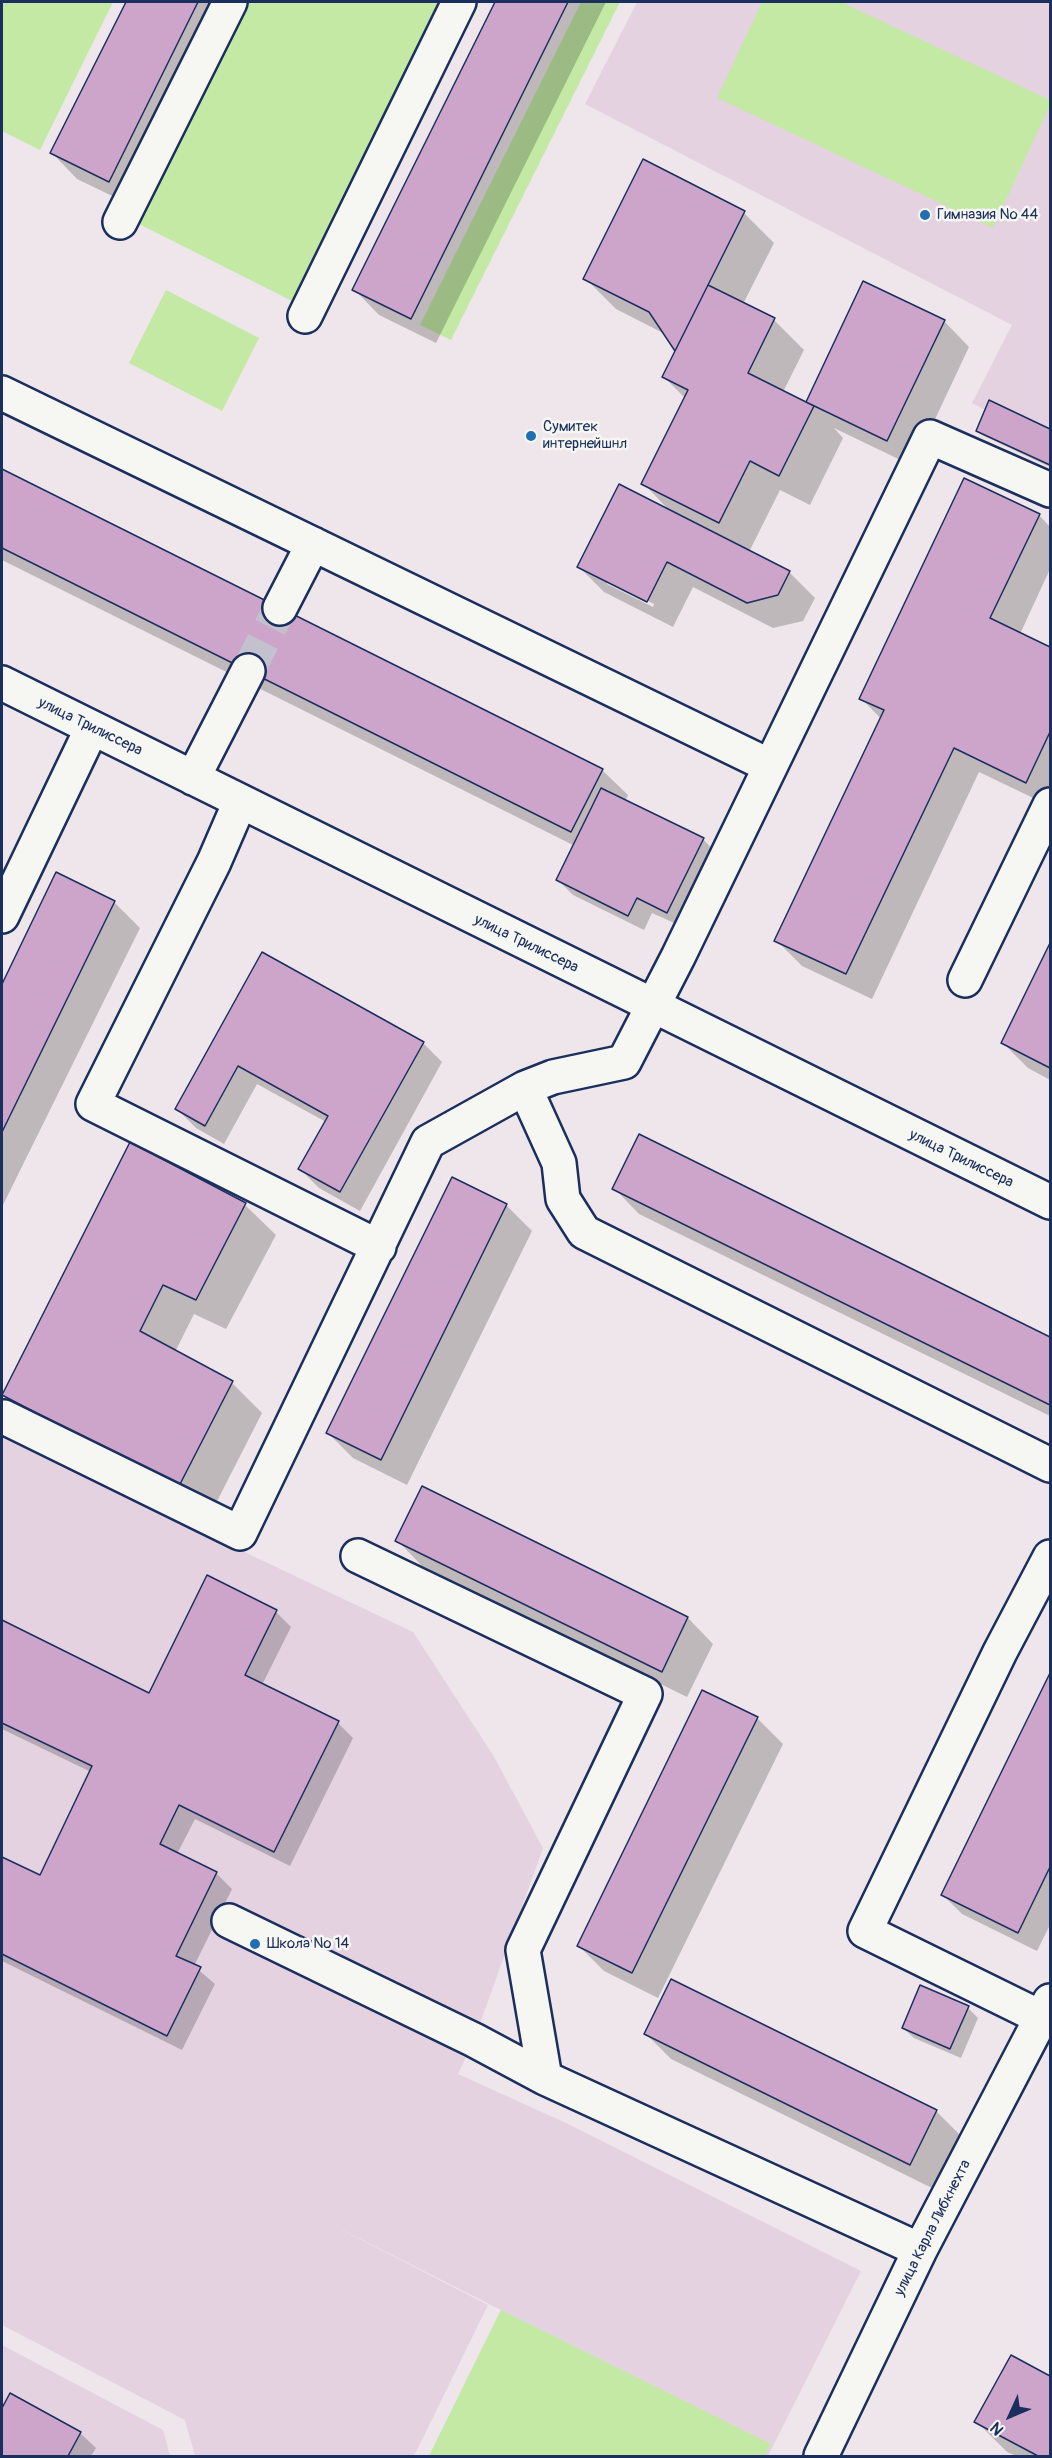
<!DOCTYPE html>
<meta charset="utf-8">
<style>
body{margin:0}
#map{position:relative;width:1052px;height:2458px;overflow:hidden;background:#eee6ea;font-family:Pangolin,sans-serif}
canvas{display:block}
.frame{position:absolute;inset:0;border:3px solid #1b2f5e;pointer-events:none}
.north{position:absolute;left:980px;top:2386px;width:60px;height:60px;-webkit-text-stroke:4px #f6f6f2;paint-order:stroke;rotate:226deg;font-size:16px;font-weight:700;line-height:24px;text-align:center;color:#1b2f5e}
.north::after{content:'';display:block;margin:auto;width:21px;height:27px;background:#1b2f5e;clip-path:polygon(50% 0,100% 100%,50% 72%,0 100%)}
</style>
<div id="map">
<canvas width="1052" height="2458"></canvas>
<div class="frame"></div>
<div class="north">N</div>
</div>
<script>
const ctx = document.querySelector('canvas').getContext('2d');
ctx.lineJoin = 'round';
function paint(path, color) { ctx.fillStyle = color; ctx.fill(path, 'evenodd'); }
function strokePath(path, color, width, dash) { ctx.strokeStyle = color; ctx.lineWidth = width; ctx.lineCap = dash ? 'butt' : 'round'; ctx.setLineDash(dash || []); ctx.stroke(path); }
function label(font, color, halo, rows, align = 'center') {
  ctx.font = font + ' Pangolin,sans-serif'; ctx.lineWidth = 5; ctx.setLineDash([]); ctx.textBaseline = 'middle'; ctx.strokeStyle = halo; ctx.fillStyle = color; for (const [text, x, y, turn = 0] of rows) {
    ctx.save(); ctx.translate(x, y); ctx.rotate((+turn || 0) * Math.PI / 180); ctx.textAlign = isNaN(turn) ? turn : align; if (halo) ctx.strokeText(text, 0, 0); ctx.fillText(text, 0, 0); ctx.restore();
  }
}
const built = new Path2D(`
 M637,2H1050V444L972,403L1012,325L585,104Z
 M2,1437L413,1632L493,1755L543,1848L474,2040L458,2074L566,2123L861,2271L768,2456H429L501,2310L317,2217L488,2305L414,2456H195L185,2420L2,2325Z
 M2,2345L163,2430L170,2456H2Z`);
const green = new Path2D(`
 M2,2H113L40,150L2,131Z
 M241,2H449L300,305L131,220Z
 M581,2H620L451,340L420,325Z
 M762,2H841L1050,100V105L993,228L717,98Z
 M166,290L259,338L222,411L129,363Z
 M501,2310L771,2444L765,2456H429Z`);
const shadow = new Path2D(`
 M127,2H236L135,207L77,179L52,153Z
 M497,2H606L436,343L379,315L354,289Z
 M744,213L774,243L743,304L774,320L804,350L783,392L806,404L864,283L944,321L969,347L913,466L834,428L843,438L810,505L780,490L749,552L789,572L815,598L803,621L773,628L693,587L673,627L604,592L579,567L670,511L643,483L685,398L664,377L677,351L665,334L616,309L585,278ZM607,580L654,604L653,607L607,584Z
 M990,402L1050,430V467L982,435L977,430Z
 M2,471L602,770L628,795L625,802L703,839L718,855L683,927L652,913L644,930L573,895L558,880L575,846L2,560Z
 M1039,515L1050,527V569L1020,634L1050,649V806L979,772L872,999L802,966L776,940L881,719L861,698Z
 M57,874L114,902L140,928L3,1205L2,1204V987Z
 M1050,947V1080L1028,1068L1003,1043Z
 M263,954L423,1043L442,1062L360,1211L319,1188L300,1169L326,1122L257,1084L224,1144L196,1128L177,1109Z
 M640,1136L1050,1339V1416L639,1214L614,1188Z
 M131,1144L245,1205L276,1235L226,1329L194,1314L175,1352L232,1383L262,1413L209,1517L35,1425L4,1395Z
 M506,1205L532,1231L407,1485L353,1458L328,1433Z
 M423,1488L688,1618L713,1644L687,1697L422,1566L397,1540Z
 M276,1612L291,1627L262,1685L338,1723L353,1738L290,1866L195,1819L177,1854L217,1874L232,1889L194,1966L215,1984L182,2050L2,1961V1858L40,1877L91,1772L2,1729V1622L149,1695Z
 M1050,1676V1925L1037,1951L962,1914L943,1895Z
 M757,1718L783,1744L658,1998L604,1971L579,1946Z
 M672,1981L936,2111L962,2137L936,2190L671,2059L646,2034Z
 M968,2008L978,2018L961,2058L914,2038L903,2028Z
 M1011,2357L1050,2378V2456H1016L1007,2452L976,2421Z
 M10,2395L80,2433L96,2448L91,2456H2V2411Z`);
const building = new Path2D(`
 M126,2H198L109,182L50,153Z
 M495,2H568L411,319L352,290Z
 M643,159L745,211L675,351L649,312L583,279Z
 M863,281L945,320L887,441L806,402Z
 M708,285L775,318L748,373L814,406L779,476L750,461L719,523L641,484L688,390L662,377Z
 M989,400L1050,429V465L976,431Z
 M2,469L603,769L571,832L2,548Z
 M964,478L1040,514L990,618L1050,647V732L1026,783L954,748L846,974L774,941L884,710L859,699Z
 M619,484L790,571L778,595L747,603L667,562L647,602L577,567Z
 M601,788L704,838L667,913L637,898L628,916L556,880Z
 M56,872L115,901L2,1132V984Z
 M1050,943V1068L1001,1043Z
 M262,952L424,1042L340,1192L298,1169L328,1116L238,1066L205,1126L175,1109Z
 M639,1134L1050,1337V1405L612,1189Z
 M130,1142L246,1203L196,1300L163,1285L140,1331L233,1381L178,1488L2,1395Z
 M452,1177L507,1204L381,1460L326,1433Z
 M422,1486L688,1617L662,1672L395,1541Z
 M207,1575L277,1610L245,1675L339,1721L274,1852L179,1805L160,1844L217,1872L176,1956L201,1967L167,2036L2,1954V1857L40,1875L92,1766L2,1723V1620L149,1693Z
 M1050,1673V1867L1018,1933L941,1895Z
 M702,1690L758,1717L632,1973L577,1946Z
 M671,1979L937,2110L910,2165L644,2034Z
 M920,1985L969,2006L950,2049L902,2028Z
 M1011,2355L1050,2376V2456H1038L974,2422Z
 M10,2393L81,2432L68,2456H2V2408Z`);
const minorTunnel = new Path2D(`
 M248,671L280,608`);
const minor = new Path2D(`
 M120,222L230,2
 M305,316L459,2
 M2,393L770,766
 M280,608L313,544
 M2,683L1050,1202
 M193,778L248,671
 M240,802L214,862L93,1104L379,1247
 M2,916L92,728
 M965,980L1050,805
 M525,1088L559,1163L563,1199L584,1232L1050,1465
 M4,1417L240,1533L428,1142L525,1088L553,1077L624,1062L678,957L930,437L1050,490
 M358,1556L645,1694L523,1950L545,2078L920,2250
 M229,1921L474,2040L545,2078
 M1042,2018L865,1931L1000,1652L1050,1557
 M821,2456L920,2250L1050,2001`);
const markers = [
 [925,215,6,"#1f6fb2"],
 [531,436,6,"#1f6fb2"],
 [255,1944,6,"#1f6fb2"]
];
const poiNames = [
 ["Гимназия № 44",937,215],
 ["Сумитек",543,427],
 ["интернейшнл",543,444],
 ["Школа № 14",267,1944]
];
const streetNames = [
 ["улица Трилиссера",90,727,26],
 ["улица Трилиссера",526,944,26],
 ["улица Трилиссера",961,1159,26],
 ["улица Карла Либкнехта",933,2228,-63]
];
paint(built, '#e4d2e1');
paint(green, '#c3e9a4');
paint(shadow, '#0003');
paint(building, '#cda5cb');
strokePath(building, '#1b2f5e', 1.5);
strokePath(minorTunnel, '#c4c1ce', 33, [33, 16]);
strokePath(minor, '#1b2f5e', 38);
strokePath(minor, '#f6f6f2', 33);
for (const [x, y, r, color] of markers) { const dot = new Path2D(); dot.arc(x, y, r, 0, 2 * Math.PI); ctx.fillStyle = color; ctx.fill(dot); strokePath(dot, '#f6f6f2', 2); }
label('15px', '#1b2f5e', '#f6f6f2', poiNames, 'left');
label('15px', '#1b2f5e', '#f6f6f2', streetNames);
</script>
